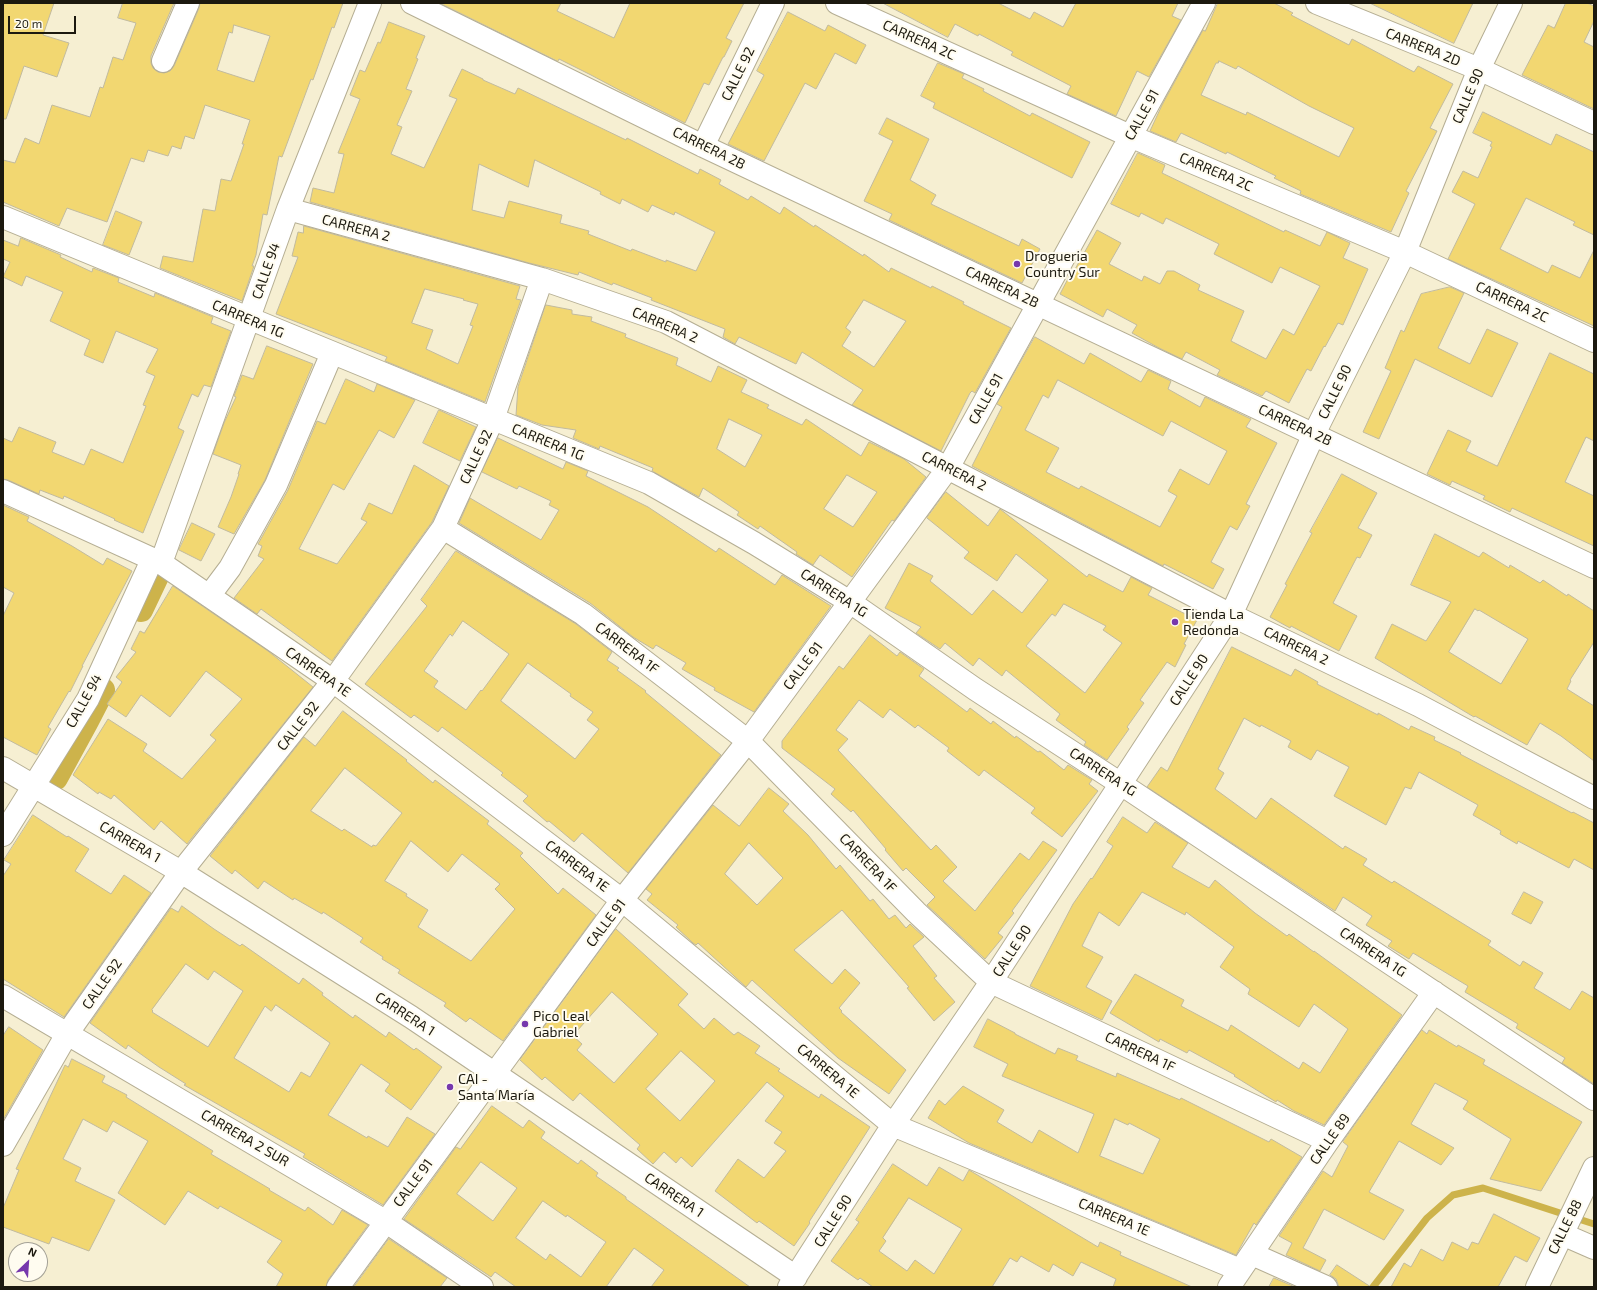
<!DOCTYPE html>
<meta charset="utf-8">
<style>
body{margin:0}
#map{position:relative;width:1597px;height:1290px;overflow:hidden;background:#f6efd2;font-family:"Exo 2",sans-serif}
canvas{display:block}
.frame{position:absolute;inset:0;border:4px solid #1c190f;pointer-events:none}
.north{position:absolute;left:8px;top:1242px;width:40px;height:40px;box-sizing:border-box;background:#fffcf0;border:1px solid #a4a196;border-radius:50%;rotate:25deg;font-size:11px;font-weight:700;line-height:16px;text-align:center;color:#1c190f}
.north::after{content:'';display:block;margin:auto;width:14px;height:18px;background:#7638ad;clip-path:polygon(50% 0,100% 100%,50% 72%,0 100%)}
.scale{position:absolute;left:8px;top:16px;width:68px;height:18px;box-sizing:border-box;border:2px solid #1c190f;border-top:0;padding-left:5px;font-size:12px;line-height:14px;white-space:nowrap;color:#1c190f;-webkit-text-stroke:3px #fffcf0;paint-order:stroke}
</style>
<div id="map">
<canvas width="1597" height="1290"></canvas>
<div class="frame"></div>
<div class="north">N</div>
<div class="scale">20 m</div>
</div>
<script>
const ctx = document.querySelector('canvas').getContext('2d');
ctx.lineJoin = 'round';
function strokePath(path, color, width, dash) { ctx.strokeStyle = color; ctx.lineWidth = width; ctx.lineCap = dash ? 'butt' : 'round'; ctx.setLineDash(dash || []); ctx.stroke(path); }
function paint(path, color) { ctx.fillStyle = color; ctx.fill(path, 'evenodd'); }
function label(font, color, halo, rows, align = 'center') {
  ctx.font = font + ' "Exo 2",sans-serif'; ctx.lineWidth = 4; ctx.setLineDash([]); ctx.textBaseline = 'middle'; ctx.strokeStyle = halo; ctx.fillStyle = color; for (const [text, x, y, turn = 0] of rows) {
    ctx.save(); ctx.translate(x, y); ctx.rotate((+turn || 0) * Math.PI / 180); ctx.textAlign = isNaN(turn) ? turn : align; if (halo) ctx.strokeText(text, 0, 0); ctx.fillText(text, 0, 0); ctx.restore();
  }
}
const stream = new Path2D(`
 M1373,1287L1427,1218L1453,1195L1483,1188L1594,1224`);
const canal = new Path2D(`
 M141,610L159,572
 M56,778L87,721L103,690`);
const building = new Path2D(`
 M3,3H54L43,35L69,43L57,77L24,66L6,119H3Z
 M123,3H174L151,56V63L153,68L158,72L164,73L170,71L174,66L199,8L200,3H343L334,28L332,27L313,80L311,79L282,157L279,156L267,215L263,214L256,255L252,266H254L242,301L160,268L163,256L193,262L203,209L215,211L221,179L231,181L244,144H242L250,120L205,105L194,139L185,136L181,149L172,146L168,156L148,150L144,162L131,158L107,222L67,208L59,226L3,202V160L15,163L25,138L39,144L52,105L90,117L100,87L103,88L113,57L123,60L136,23L118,18ZM234,25L270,36L254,82L217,70L229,32L232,33Z
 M440,3H561L557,11L614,38L630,3H744L726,38L732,41L724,57H723L709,85L704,83L685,123L621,91L591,75L559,59L558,61Z
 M883,3H998L1030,19L1034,12L1063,27L1076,3H1178L1172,16L1181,20L1149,77L1137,71L1116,116L1067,94L1071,86L1011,55L1013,52L979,34L978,36L955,24L948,37Z
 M1218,3H1274L1293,13L1291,15L1349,45L1352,39L1414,72L1418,66L1453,84L1430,128L1437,131L1406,191L1409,193L1391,232L1300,194L1301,191L1274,178L1276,176L1227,152L1226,154L1181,133L1176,142L1150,131L1162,105L1203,30L1205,31ZM1219,61L1236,69L1238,66L1309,106L1354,128L1339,157L1247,112L1246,115L1201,95L1216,63H1218Z
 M1370,3H1473L1454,43Z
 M1566,3H1587L1594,6V21L1584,42L1594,47V109L1522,75L1548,25L1554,28Z
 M788,12L825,31L828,25L866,45L856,64L835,53L816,89L805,83L764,161L728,144L764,75L757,71Z
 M389,22L425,36L416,58L418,59L406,89L412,91L397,125L402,127L391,154L424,168L457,99L449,96L462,69L483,79V80L515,94L518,88L626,140L627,138L698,174L700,169L721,180L719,184L748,200L751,196L780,214L784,207L814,227L815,225L863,256L864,254L889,272L891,268L931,288L932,286L964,302L963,304L1011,328L975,393L972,391L970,393L941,451L852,405L863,390L802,352L796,364L739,337L735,344L723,337L725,329L651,300L652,298L613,283L612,285L579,272L578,275L529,263L310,202L313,188L334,193L344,154L338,153L360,99L350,95L360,70L365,72L378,42L380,43ZM535,160L601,192L600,194L620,204L622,199L648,212L652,205L674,215L675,212L715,232L696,271L666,260V262L632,249L631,251L588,234L589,231L560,223L562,215L509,201L504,218L472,210L479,164L528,187ZM864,300L906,321L874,367L842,346L851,332L846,328Z
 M938,63L964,74L962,78L984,89L983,91L1030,116L1032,113L1090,142L1072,178L933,108L935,103L921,96Z
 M1483,112L1551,145L1556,134L1594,152V235L1573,225L1575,222L1526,198L1500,249L1548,273L1552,265L1580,278L1594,250V326L1448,259L1475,204L1452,192L1463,171L1478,178L1492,147L1490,146L1492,142L1473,133Z
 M887,118L929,139L910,180L936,195L931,204L1019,246L1022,239L1040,249L1022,283L889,220L892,214L864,201L893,141L879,134Z
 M1138,153L1165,165L1162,173L1284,232L1285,230L1320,246L1327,232L1350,243L1343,258L1368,269L1343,325L1338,323L1325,347L1324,346L1311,371L1307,369L1289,403L1266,391L1262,396L1217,375L1220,370L1186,352L1182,359L1159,348L1132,333L1137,325L1107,309L1103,317L1060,294L1072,271H1074L1097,230L1121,243L1109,264L1142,281L1144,276L1160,284L1167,271H1174L1200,285L1198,290L1244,311L1231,341L1266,359L1283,329L1294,335L1320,286L1280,267L1272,283L1214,254L1219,244L1166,218L1163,224L1141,213L1139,217L1111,204Z
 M116,211L142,222L129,255L103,245Z
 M304,226L520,286L516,299L521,300L485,402L385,361L387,357L276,314L298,257L292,256L298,232L303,233ZM425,289L464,299L463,300L478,304L470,325L473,326L458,364L426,349L433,330L412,323Z
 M21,238L61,255L60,257L92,272L93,268L119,278L118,282L154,297L155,293L213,317L211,323L231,331L211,387L204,385L198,397L192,394L178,428L184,431L143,533L114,520L115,519L64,496L63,499L40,490L39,494L8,480L3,479V438L12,442L19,427L56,442L52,452L84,465L91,449L123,463L146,406L143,405L155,376L146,372L158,349L116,331L103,363L84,355L90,340L50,321L63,292L26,276L22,286L3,277L10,262L3,259V240L18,246Z
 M1450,287L1464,293L1438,348L1470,364L1487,329L1518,343L1492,397L1415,359L1379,439L1363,432L1391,371L1385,368L1401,330L1404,332L1421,294Z
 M546,305L572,310V314L592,317L591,321L626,334L625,337L678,358L676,365L711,382L718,366L747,380L741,392L769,405L767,408L802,425L806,419L861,456L869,442L904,459L926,477L894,521L892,520L852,577L820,555L813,565L796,554L797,552L760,526L758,529L737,515L739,512L703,488L699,497L652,471L653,468L600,446L599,449L573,438L576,430L542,425L516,415L518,387ZM729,419L762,435L745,467L717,449ZM847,475L877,492L853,527L824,509Z
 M1035,337L1084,364L1090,353L1141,382L1148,370L1171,381L1168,389L1200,407L1205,397L1251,419L1246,427L1277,443L1246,504L1250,506L1237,530L1230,526L1211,562L1224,569L1213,589L1164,564L1163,566L972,466L1002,407L997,404ZM1058,380L1163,436L1171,421L1227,451L1209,485L1180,469L1168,491L1177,496L1160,527L1081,486L1079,489L1046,472L1059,448L1025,430L1043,395L1048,398Z
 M267,346L313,364L265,480L234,534L218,527L231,497L239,474H238L241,465L213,454L224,423L236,397L234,396L242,375L253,379Z
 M1550,353L1594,374V441L1586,437L1565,482L1594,496V546L1512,508L1510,512L1483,499L1485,496L1452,481L1450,485L1427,474L1448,430L1471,441L1466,451L1497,466Z
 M346,379L374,392L377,384L415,400L394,438L379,430L344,490L333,484L299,549L337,564L367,522L361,519L369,503L392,514L414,465L449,486L432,522L332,661L261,609L257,614L234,598L264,559L258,556L262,546L258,544L288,490L317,421L325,424Z
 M439,410L476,427L460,461L423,443Z
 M498,438L563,469L566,462L588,471L586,476L648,507L716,552L719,548L775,585L782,575L831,606L754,712L714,690L715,688L682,669L686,663L656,645L653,649L633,637L590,603L459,523L470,498L541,540L559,510L549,505L551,501L519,486L517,489L482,472Z
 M1342,474L1377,493L1358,528L1372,535L1360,558L1357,557L1333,603L1357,616L1339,651L1291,626L1290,628L1270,617L1287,585L1285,584L1312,533L1310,532Z
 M946,492L988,526L1000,509L1087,577L1089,574L1123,592L1131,577L1152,588L1148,595L1197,620L1184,644L1186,645L1175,667L1167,662L1140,700L1144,703L1127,727L1129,729L1107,760L1084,745L1086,742L1056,720L1060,714L1006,670L1002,676L979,658L973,666L945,643L940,649L916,633L921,627L885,608L909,563L933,576L930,581L972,615L993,590L1022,613L1048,580L1016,554L997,581L964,558L969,552L927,518ZM1064,604L1106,626L1103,630L1122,643L1085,693L1026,646L1052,614L1055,616Z
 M3,505L29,517L27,521L72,546L103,565L107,558L132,571L82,666H83L70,692L69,691L48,727L51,729L37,755L3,737V616L14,593L3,587Z
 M192,523L215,534L201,561L179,550Z
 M1435,534L1479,557L1483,552L1509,568L1510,565L1540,583L1543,580L1567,596L1568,594L1594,611V642L1570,680L1571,681L1567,689L1594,706V761L1561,736L1540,723L1527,745L1475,716L1474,717L1375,658L1392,624L1426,641L1451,602L1411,585ZM1475,609L1478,611L1479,610L1528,639L1501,684L1449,652Z
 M456,551L576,624L612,652L607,660L619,668L617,670L646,691L645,692L721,755L628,873L582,833L574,842L549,821L547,822L523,801L528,796L501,775L503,773L442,727L438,732L414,715L411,718L365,684L427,606L421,600ZM463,621L509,654L482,691L481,690L466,710L434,687L438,681L424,671L450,634L452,636ZM528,663L571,694L570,696L593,712L587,720L599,729L575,759L501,701Z
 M173,586L268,651L313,687L187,844L161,821L154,830L114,795L111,799L99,792L98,794L73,775L108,719L147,744L143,751L182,779L216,740L210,735L242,699L206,671L170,717L141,695L126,717L107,704L122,682L116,677L136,652L131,649L140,631L144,633Z
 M870,635L897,656L900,652L924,669L919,676L967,712L970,708L991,724L993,721L1015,738L1016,736L1038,752L1040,751L1064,770L1068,765L1092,780L1089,784L1098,791L1062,837L1031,813L1035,808L984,770L979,776L947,751L949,748L918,725L915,728L890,709L883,718L859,700L836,730L848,739L838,750L931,850L936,845L957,867L943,881L975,911L1020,853L1029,860L1043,841L1057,850L1012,911L1014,913L998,933L1003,937L985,959L927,905L935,897L906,868L903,871L885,850L886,849L853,810L851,812L831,794L835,789L782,748V741L839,666L843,669Z
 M1232,647L1291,676L1295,669L1318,682L1317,684L1378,715V713L1409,730L1411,726L1435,737L1434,740L1461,753L1460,754L1572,813L1573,812L1594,823V870L1574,859L1569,868L1518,841L1517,844L1500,834L1501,831L1473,815L1478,805L1419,772L1411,789L1405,787L1386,825L1334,796L1349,767L1317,750L1311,760L1288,747L1291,741L1261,725L1260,727L1244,718L1218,769L1224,773L1215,789L1256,819L1271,798L1343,849L1345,846L1367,859L1363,865L1392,883L1394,881L1491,941L1488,945L1520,966L1523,961L1543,973L1534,988L1570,1010L1582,991L1594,998V1084L1562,1063L1565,1058L1516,1028L1518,1024L1465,992L1468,986L1413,953L1409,959L1388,946L1392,941L1366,925L1372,916L1343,897L1335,911L1147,787L1161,767L1167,771Z
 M343,711L407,760L406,761L433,783L435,780L489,821L487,824L523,853L520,856L558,894L563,888L596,915L503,1041L470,1018L466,1022L444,1006L446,1003L398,973L400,970L382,959L383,957L360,942L363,938L323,912L322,914L294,898L293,900L264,881L258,889L235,870L232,874L210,856L304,737L315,746ZM345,768L402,813L376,846L373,845L372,847L344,829L342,831L311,811ZM411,841L448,872L462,854L500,884L495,889L515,909L471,961L418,927L428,910L406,896L407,894L385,881Z
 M769,788L789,804L783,811L808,835L836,869L840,865L870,901L873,899L889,919L895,915L906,928L910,924L924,937L913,946L937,976L934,978L955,1002L934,1021L907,988L909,987L842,910L794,950L832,984L845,969L860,983L839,1008L842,1011L841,1012L906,1070L889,1094L838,1058L752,980L746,987L698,943L696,945L693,943L676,927L678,925L647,900L652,894L646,889L713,805L739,826ZM749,843L783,878L757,905L725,874Z
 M33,815L67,837L68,836L89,849L75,871L111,894L124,875L151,893L64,1017L3,979V876L11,864L4,860Z
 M1123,817L1147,833L1155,822L1188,843L1172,867L1209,888L1215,880L1255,913L1287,936L1289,934L1314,952V951L1402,1015L1324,1125L1294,1111L1277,1100L1276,1102L1234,1076L1235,1075L1189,1050L1187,1053L1160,1039L1159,1042L1110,1013L1135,974L1184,1000L1181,1006L1228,1031L1231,1025L1299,1069L1303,1062L1320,1073L1348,1029L1314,1004L1299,1027L1248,994L1250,989L1220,967L1234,947L1186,912L1185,915L1142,892L1119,926L1099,912L1082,946L1103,957L1086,987L1112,1001L1102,1020L1030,986L1073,904L1091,878L1092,879L1113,846L1107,842Z
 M1524,892L1543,902L1531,924L1512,914Z
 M182,906L214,929L240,946L242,944L299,984L303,978L323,993L322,995L353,1018L355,1015L386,1037L389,1032L414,1050L416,1048L442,1067L411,1110L385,1091L390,1084L361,1064L328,1115L367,1138L368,1136L388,1147L407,1117L435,1134L383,1205L303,1157L305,1154L184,1085L186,1084L159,1067L128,1045L126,1049L90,1023L171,908L178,912ZM186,964L208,980L214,971L243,991L208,1047L152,1012L153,1011L152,1010ZM276,1005L330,1043L310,1077L301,1072L289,1092L234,1058L265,1006L271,1011Z
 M616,929L688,994L678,1005L704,1029L714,1018L734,1035L738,1032L760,1046L755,1053L780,1069L778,1071L819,1098L821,1094L870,1127L809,1222L810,1223L794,1246L759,1221L757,1223L715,1191L738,1159L764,1178L786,1151L774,1143L782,1132L765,1121L784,1096L767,1082L692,1167L681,1157L676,1163L664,1152L653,1164L637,1149L640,1145L580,1093L573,1101L545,1077L542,1080L520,1060ZM612,992L658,1034L614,1083L577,1050L582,1044L573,1036ZM681,1051L715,1081L680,1121L646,1089Z
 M988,1019L1015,1033V1034L1055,1054L1058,1048L1078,1056L1076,1060L1116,1077L1117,1073L1180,1100L1181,1098L1269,1142L1271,1139L1302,1157L1256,1225L1254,1223L1236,1255L969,1143L928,1118L939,1100L945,1105L963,1086L1004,1110L997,1122L1032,1143L1039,1130L1078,1153L1094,1114L1002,1076L1008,1064L974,1047ZM1115,1119L1128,1125L1129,1123L1160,1139L1143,1174L1100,1156Z
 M9,1027L43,1050L3,1120V1036Z
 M1422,1030L1427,1034L1429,1030L1457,1047L1458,1045L1485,1060L1483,1064L1582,1122L1541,1191L1490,1179L1511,1139L1463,1109L1468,1101L1435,1083L1411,1124L1454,1148L1441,1165L1399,1141L1369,1192L1404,1210L1384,1240L1324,1209L1303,1248L1326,1260L1320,1271L1286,1255L1292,1243L1279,1236L1323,1171L1332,1177L1348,1146L1343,1142Z
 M72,1059L105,1076L102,1082L127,1095L126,1097L213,1151L211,1154L270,1189L269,1190L305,1211L308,1207L333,1225L342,1210L368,1225L328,1280L326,1287H276L283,1274L267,1262L282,1241L220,1206L218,1209L188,1191L165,1225L118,1193L148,1141L113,1121L107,1132L83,1119L63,1159L81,1168L75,1181L115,1200L89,1251L52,1237L49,1244L3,1227V1208L19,1170L16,1169L65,1065L68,1067Z
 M492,1106L523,1128L529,1120L545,1132L541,1138L578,1164L581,1160L598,1173L596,1176L626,1197V1199L750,1287H651L664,1270L634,1248L606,1287H516L495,1272L491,1277L404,1219L456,1147L460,1149ZM481,1162L517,1188L493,1221L457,1194ZM543,1201L566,1217L567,1215L606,1242L581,1277L550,1254L546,1260L516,1238Z
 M893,1164L927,1186L939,1167L963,1181L969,1170L1098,1247L1100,1242L1121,1252L1120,1255L1192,1287H1113L1116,1279L1081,1262L1073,1276L1053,1264L1049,1272L1021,1256L1017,1262L1010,1258L992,1287H873L860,1278L858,1280L831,1261L859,1222L856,1220ZM909,1198L962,1229L934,1274L915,1260L907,1271L879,1251L886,1241L883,1238Z
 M1494,1214L1540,1238L1527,1262L1515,1256L1498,1287H1391L1404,1263L1411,1267L1421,1249L1443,1261L1452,1242L1468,1250L1472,1242L1478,1244Z
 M389,1239L447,1278L440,1287H354Z
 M1337,1265L1371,1287H1339L1336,1279L1330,1275Z
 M1274,1278L1295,1287H1269Z`);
const street = new Path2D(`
 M412,3L703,146L1594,567
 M837,3L1130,136L1405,252L1594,341
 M1317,3L1479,69L1594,123
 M163,61L188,3
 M703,146L773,3
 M288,209L542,279L666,322L1231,615L991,982L893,1125L789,1287
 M3,217L649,483L754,543L850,602L975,689L1121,784L1594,1099
 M3,491L161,563L333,681L622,900L893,1125L1240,1270
 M443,528L583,614L748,741L916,912L991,982L1328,1141
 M161,563L288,209L370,3
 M209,596L230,568L276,485L332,353
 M3,768L181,872L411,1017L796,1277
 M3,835L88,699L152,560
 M3,996L385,1221L482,1287
 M3,1145L67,1034L181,872L333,681L443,528L493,419L542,279
 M1562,1234L1594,1248
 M1252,1254L1326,1287
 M338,1287L622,900L748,741L948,468L1204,3
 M1229,1287L1328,1141L1434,992
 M1537,1287L1594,1168`);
const secondary = new Path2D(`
 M1511,3L1479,69L1405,252L1314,434L1231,615L1418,705L1594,798`);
const markers = [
 [1017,264,4,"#7638ad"],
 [1175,622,4,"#7638ad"],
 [525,1024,4,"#7638ad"],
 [450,1087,4,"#7638ad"]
];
const streetNames = [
 ["CARRERA 2C",919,40,24],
 ["CARRERA 2D",1423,47,22],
 ["CALLE 92",738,74,-64],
 ["CALLE 90",1468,96,-67],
 ["CALLE 91",1142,115,-61],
 ["CARRERA 2B",709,148,26],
 ["CARRERA 2C",1216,172,23],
 ["CARRERA 2",356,228,15],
 ["CALLE 94",266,271,-71],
 ["CARRERA 2B",1002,287,25],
 ["CARRERA 2C",1512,302,25],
 ["CARRERA 1G",248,319,23],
 ["CARRERA 2",665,325,23],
 ["CALLE 90",1335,392,-64],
 ["CALLE 91",986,399,-61],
 ["CARRERA 2B",1295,425,25],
 ["CARRERA 1G",548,442,22],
 ["CALLE 92",476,457,-65],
 ["CARRERA 2",954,471,27],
 ["CARRERA 1G",834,593,33],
 ["CARRERA 2",1296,646,26],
 ["CARRERA 1F",627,648,37],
 ["CALLE 91",803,666,-53],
 ["CARRERA 1E",318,672,35],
 ["CALLE 90",1189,680,-57],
 ["CALLE 94",84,701,-61],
 ["CALLE 92",298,726,-52],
 ["CARRERA 1G",1103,772,33],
 ["CARRERA 1",130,842,30],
 ["CARRERA 1F",868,863,46],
 ["CARRERA 1E",577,866,37],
 ["CALLE 91",606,923,-53],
 ["CALLE 90",1012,951,-57],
 ["CARRERA 1G",1373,952,34],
 ["CALLE 92",102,984,-55],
 ["CARRERA 1",405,1014,33],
 ["CARRERA 1F",1140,1052,25],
 ["CARRERA 1E",828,1071,40],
 ["CARRERA 2 SUR",245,1138,30],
 ["CALLE 89",1330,1139,-55],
 ["CALLE 91",413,1183,-53],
 ["CARRERA 1",674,1195,34],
 ["CARRERA 1E",1114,1217,23],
 ["CALLE 90",833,1221,-58],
 ["CALLE 88",1565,1227,-64]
];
const poiNames = [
 ["Drogueria",1025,256],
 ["Country Sur",1025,272],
 ["Tienda La",1183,614],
 ["Redonda",1183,630],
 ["Pico Leal",533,1016],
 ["Gabriel",533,1032],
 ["CAI -",458,1079],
 ["Santa María",458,1095]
];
strokePath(stream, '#cdb34b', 7);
strokePath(canal, '#cdb34b', 24);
paint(building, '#f2d771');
strokePath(building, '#c1ba9e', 1);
strokePath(street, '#b5ae93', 24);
strokePath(secondary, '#b5ae93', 24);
strokePath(street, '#fff', 22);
strokePath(secondary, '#fff', 22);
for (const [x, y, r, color] of markers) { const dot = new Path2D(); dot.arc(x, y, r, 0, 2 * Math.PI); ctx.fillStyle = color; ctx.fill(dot); strokePath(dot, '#fffcf0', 1.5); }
label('14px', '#1c190f', '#fffcf0', streetNames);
label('14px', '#1c190f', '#fffcf0', poiNames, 'left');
</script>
